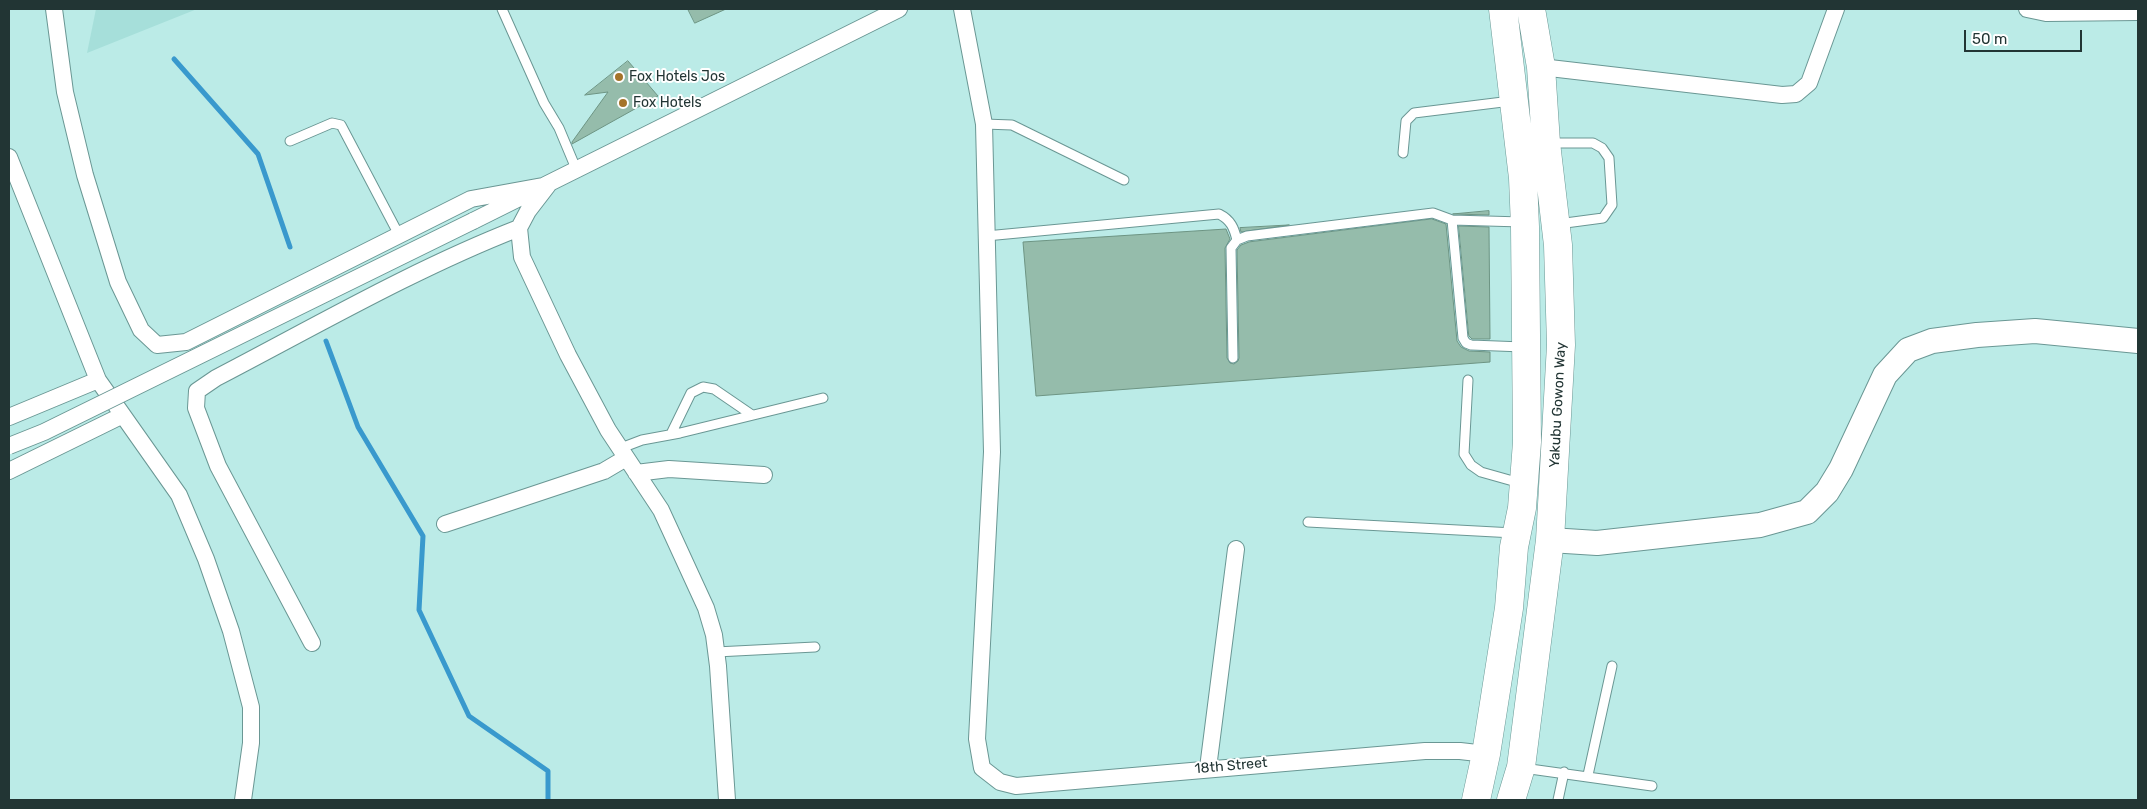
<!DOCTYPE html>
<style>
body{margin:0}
#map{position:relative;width:2147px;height:809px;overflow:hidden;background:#bbebe7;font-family:Rubik,sans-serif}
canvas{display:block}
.frame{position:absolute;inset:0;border:10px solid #223534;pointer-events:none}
.scale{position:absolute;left:1964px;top:30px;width:118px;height:22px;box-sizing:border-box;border:2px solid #223534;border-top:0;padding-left:6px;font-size:15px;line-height:18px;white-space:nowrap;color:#223534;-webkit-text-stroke:4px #fff;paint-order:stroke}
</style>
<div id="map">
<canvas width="2147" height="809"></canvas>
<div class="frame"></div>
<div class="scale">50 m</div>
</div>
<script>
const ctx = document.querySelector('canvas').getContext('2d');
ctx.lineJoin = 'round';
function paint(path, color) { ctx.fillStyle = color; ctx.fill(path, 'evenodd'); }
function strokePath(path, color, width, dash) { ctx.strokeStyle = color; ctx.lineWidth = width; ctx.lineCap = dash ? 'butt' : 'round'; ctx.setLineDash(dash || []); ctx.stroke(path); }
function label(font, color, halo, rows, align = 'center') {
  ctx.font = font + ' Rubik,sans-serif'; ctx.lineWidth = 4; ctx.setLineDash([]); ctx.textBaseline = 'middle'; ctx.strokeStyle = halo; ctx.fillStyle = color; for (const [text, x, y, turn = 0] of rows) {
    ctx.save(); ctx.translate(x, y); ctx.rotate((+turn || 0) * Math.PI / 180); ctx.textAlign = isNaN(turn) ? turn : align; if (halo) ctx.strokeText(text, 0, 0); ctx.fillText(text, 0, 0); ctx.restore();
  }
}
const built = new Path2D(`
 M96,9H197L87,53Z`);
const stream = new Path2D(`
 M174,59L258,154L290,247
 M326,341L358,427L423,536L419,610L469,716L548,771V800`);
const building = new Path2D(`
 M688,9H726L695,23Z
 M628,61L658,96L572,144V142L608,92L585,95Z
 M1489,211V215L1453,214Z
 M1432,219L1446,224L1457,341L1461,347L1469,351L1490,352V362L1036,396L1023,242L1226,229L1230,239L1225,248L1227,358L1230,363L1234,364L1238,361L1239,358L1237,250L1241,245L1249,242Z
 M1289,225L1241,232L1240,228Z
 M1459,226L1489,227L1490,339H1472L1469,336Z`);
const lane = new Path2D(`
 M502,9L544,103L559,128L577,171
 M984,124L1012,125L1124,180
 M290,141L332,123L341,125L399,235
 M1549,143H1593L1602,148L1609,158L1612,205L1603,218L1558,224
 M1403,153L1406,121L1414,113L1511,101
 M1452,220L1463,338L1466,343L1471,345L1523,347
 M986,236L1219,214C1231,220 1234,228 1237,240
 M1233,358L1231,248L1237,240L1247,236L1433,213L1452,220L1522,222
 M1468,380L1464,454L1471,465L1481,472L1520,483
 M671,434L691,393L703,387L714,389L752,415
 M621,448L642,440L680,433L823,398
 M1308,522L1514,533
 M716,652L815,647
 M1523,768L1652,786
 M1588,775L1612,666
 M1558,800L1564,772`);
const street = new Path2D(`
 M54,9L65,92L85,175L118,282L141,330L157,345L186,342L471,199L548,185
 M962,9L984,124L992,452L977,739L982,768L1000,782L1016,786L1425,751H1460L1486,754
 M2027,9L2046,13L2138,12
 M1541,67L1782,95L1796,94L1809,83L1836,9
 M9,157L98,380L179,495L206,559L231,631L251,707V743L243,800
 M548,185L528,211L519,228L522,257L568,355L608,430L661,510L706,608L714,635L718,666L727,800
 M473,221L899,9
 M9,417L98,380
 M9,471L121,416
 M636,473L669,469L764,475
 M445,524L604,471L626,458
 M312,643L218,466L196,408L197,391L216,378C316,326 414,269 519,228
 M1208,768L1236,549`);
const secondary = new Path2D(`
 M1550,540L1597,543L1760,525L1807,512L1827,492L1841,469L1885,375L1908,350L1932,341L1977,335L2035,331L2138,341`);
const highway = new Path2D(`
 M1476,800L1486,754L1509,608L1514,547L1522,508L1527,442L1525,227L1523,178L1503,9
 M1511,800L1521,767L1550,540L1561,345L1558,245L1546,143L1541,67L1531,9`);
const streetBridge = new Path2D(`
 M9,446L44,432L473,221`);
const markers = [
 [619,77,5,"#a5742a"],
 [623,103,5,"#a5742a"]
];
const poiNames = [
 ["Fox Hotels Jos",629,77],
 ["Fox Hotels",633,103]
];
const streetNames = [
 ["Yakubu Gowon Way",1558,405,-87],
 ["18th Street",1231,766,-5]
];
paint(built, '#a6dfda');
strokePath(stream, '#3999cd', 5);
paint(building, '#95bcab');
strokePath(building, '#6d9483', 1);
strokePath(lane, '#6a9794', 11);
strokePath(street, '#6a9794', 18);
strokePath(secondary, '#6a9794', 26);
strokePath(highway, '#6a9794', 29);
strokePath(lane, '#fff', 9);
strokePath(street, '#fff', 16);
strokePath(secondary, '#fff', 24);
strokePath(highway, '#fff', 28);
strokePath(streetBridge, '#6a9794', 18, []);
strokePath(streetBridge, '#fff', 16);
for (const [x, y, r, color] of markers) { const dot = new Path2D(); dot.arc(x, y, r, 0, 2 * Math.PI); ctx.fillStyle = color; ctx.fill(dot); strokePath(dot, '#fff', 2); }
label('14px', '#223534', '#fff', poiNames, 'left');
label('14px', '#223534', '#fff', streetNames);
</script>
